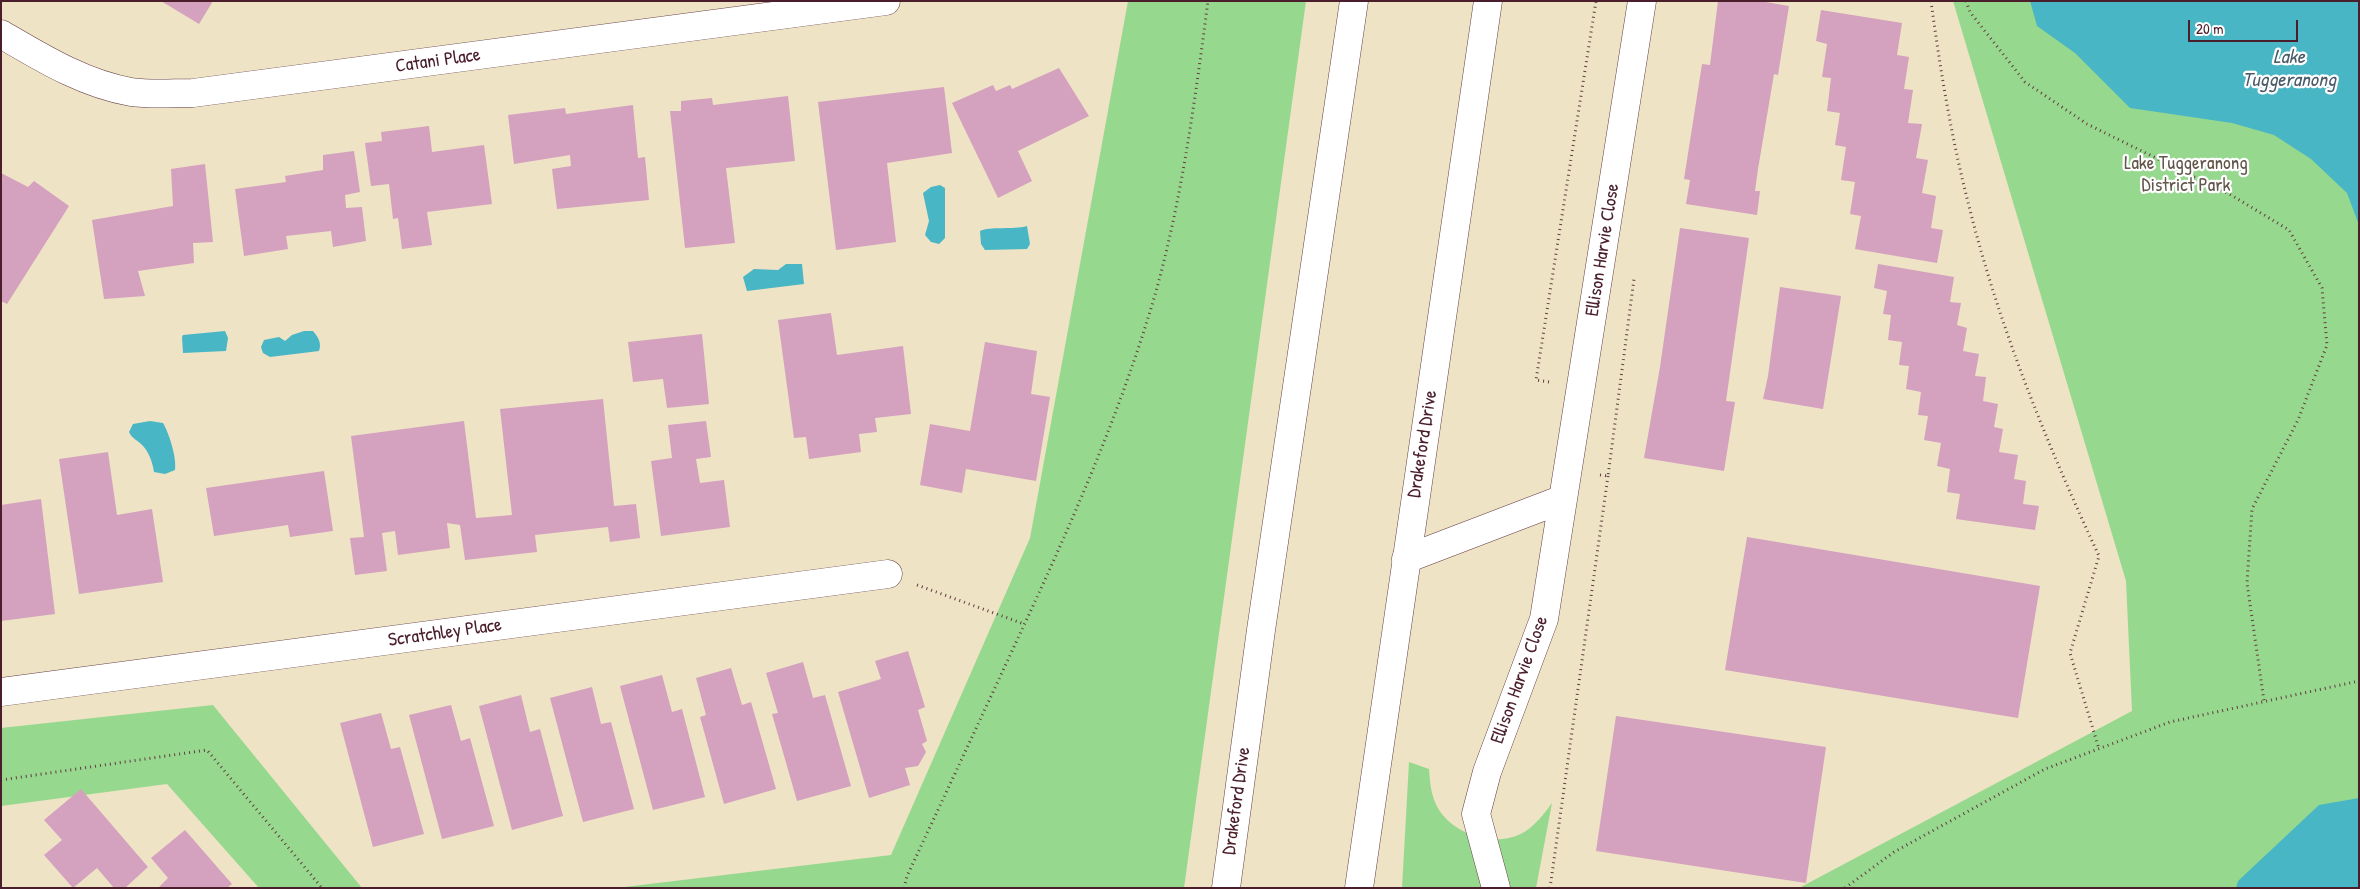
<!DOCTYPE html>
<style>
body{margin:0}
#map{position:relative;width:2360px;height:889px;overflow:hidden;background:#eee3c5;font-family:"Patrick Hand",sans-serif}
canvas{display:block}
.frame{position:absolute;inset:0;border:2px solid #4a1f2b;pointer-events:none}
.scale{position:absolute;left:2188px;top:20px;width:110px;height:22px;box-sizing:border-box;border:2px solid #4a1f2b;border-top:0;padding-left:6px;font-size:15px;line-height:18px;white-space:nowrap;color:#4a1f2b;-webkit-text-stroke:4px #fff;paint-order:stroke}
</style>
<div id="map">
<canvas width="2360" height="889"></canvas>
<div class="frame"></div>
<div class="scale">20 m</div>
</div>
<script>
const ctx = document.querySelector('canvas').getContext('2d');
ctx.lineJoin = 'round';
function paint(path, color) { ctx.fillStyle = color; ctx.fill(path, 'evenodd'); }
function strokePath(path, color, width, dash) { ctx.strokeStyle = color; ctx.lineWidth = width; ctx.lineCap = dash ? 'butt' : 'round'; ctx.setLineDash(dash || []); ctx.stroke(path); }
function label(font, color, halo, rows, align = 'center') {
  ctx.font = font + ' "Patrick Hand",sans-serif'; ctx.lineWidth = 4.5; ctx.setLineDash([]); ctx.textBaseline = 'middle'; ctx.strokeStyle = halo; ctx.fillStyle = color; for (const [text, x, y, turn = 0] of rows) {
    ctx.save(); ctx.translate(x, y); ctx.rotate((+turn || 0) * Math.PI / 180); ctx.textAlign = isNaN(turn) ? turn : align; if (halo) ctx.strokeText(text, 0, 0); ctx.fillText(text, 0, 0); ctx.restore();
  }
}
const green = new Path2D(`
 M1128,1H1306L1184,888H616L891,855L1030,538Z
 M1953,1H2359V888H1799L2132,711L2126,581Z
 M213,705L362,888H259L167,784L1,806V728Z
 M1409,762L1429,769C1430,783 1431,797 1439,810C1456,836 1498,849 1526,831C1537,823 1544,814 1552,803L1536,888H1402Z`);
const water = new Path2D(`
 M2030,1H2359V225L2347,193L2311,159L2274,135L2232,123L2130,108L2075,53L2037,26Z
 M940,185L945,188V238L939,244L931,242L925,235L929,221L923,193L931,187Z
 M1027,226L1030,244L1027,249L985,250L981,244L980,231C990,226 1013,230 1027,226Z
 M786,264H802L804,284L747,291L743,277L754,269L778,270Z
 M225,331L228,338L226,351L183,353L182,337L183,335Z
 M304,331H313C318,337 322,343 319,351L270,357L263,353L261,347L264,340L279,337L285,341L292,335Z
 M150,421L163,423C169,433 177,458 175,470L165,474L154,472C153,464 149,452 143,446C138,440 133,440 129,432L133,424Z
 M2359,798V888H2236L2238,881L2319,805Z`);
const building = new Path2D(`
 M161,1H213L199,24Z
 M1718,1H1760L1789,6L1778,75L1774,74L1758,169L1755,191H1760L1757,215L1686,204L1690,180L1684,179L1695,109L1702,64L1710,65Z
 M1821,10L1902,23L1897,55L1909,57L1904,89L1913,90L1908,123L1922,124L1916,158L1928,160L1922,193L1936,196L1931,228L1943,230L1937,263L1855,249L1861,216L1850,214L1855,182L1841,180L1846,147L1835,145L1840,113L1827,111L1831,78L1822,77L1827,44L1816,41Z
 M1059,68L1089,116L1018,151L1032,181L998,198L952,103L993,85L996,91L1010,85L1012,89Z
 M944,87L952,153L887,163L896,242L836,250L818,102Z
 M788,96L795,161L726,168L735,243L685,248L670,111H681V101L712,98L713,105Z
 M633,105L638,158L645,157L649,200L557,209L552,169L571,166L570,155L514,164L508,115L565,108L566,114Z
 M429,126L432,152L484,145L492,204L427,212L432,245L402,249L398,218L393,219L389,184L371,186L365,143L382,141L381,132Z
 M354,151L360,192L345,195L346,208L362,207L366,241L333,247L331,231L286,236L288,249L244,256L235,189L286,182L285,176L323,170V155Z
 M205,164L213,242L193,243L194,263L138,271L145,296L104,299L92,220L173,206L171,169Z
 M1,173L28,187L34,181L69,206L7,304L1,301Z
 M1680,228L1749,238L1726,401L1735,402L1724,471L1644,458L1660,367Z
 M1878,264L1954,277L1950,302L1961,303L1957,325L1967,328L1963,351L1979,354L1975,376L1986,377L1983,401L1998,404L1994,427L2003,429L1999,452L2018,455L2014,479L2026,481L2023,504L2039,506L2035,530L1956,519L1960,494L1947,492L1950,469L1937,466L1941,443L1924,440L1928,416L1918,415L1921,392L1906,389L1909,366L1899,365L1902,342L1888,340L1891,315L1883,314L1887,291L1874,288Z
 M1780,287L1841,296L1823,409L1763,399L1768,376Z
 M831,313L837,355L903,346L911,414L875,418L877,432L859,434L861,452L809,459L806,437L794,438L778,320Z
 M702,334L709,404L667,408L663,379L633,382L628,342Z
 M985,342L1037,351L1031,394L1050,397L1036,481L966,469L962,493L920,485L930,424L970,431Z
 M603,399L614,506L636,504L640,538L610,542L608,527L535,535L537,552L465,560L460,525L447,523L450,548L398,555L395,531L382,533L387,571L355,575L350,538L364,537L351,436L464,421L476,518L512,515L500,409Z
 M706,421L711,457L696,459L700,483L724,480L730,527L661,536L651,461L672,458L668,425Z
 M108,452L117,515L152,509L163,582L79,594L59,459Z
 M324,471L333,531L290,537L288,525L214,536L206,488Z
 M41,499L55,614L1,621V505Z
 M1747,537L2040,586L2018,718L1725,670Z
 M908,651L925,707L918,710L927,741L922,744L926,752L918,766L905,768L910,785L869,798L838,692L881,679L875,661Z
 M803,662L813,698L825,695L851,786L797,801L772,714L778,713L766,673Z
 M731,668L742,705L751,702L776,789L724,804L700,717L706,715L696,678Z
 M662,675L672,712L682,709L705,797L653,810L620,686Z
 M592,687L601,724L611,722L634,809L583,822L550,698Z
 M521,695L530,732L540,729L563,816L512,830L479,706Z
 M451,705L461,741L470,738L494,826L442,839L409,715Z
 M381,713L391,749L400,747L424,834L373,847L340,723Z
 M1616,716L1826,747L1806,883L1596,851Z
 M81,789L148,867L125,888H114L97,868L73,888L44,855L62,840L44,820Z
 M185,830L232,884L227,888H158L168,878L151,858Z`);
const path = new Path2D(`
 M1931,1C1940,68 1951,136 1968,202C1998,324 2046,442 2099,556L2070,653L2099,749
 M1966,1L1970,12L2025,82L2087,124L2231,195L2289,230L2322,288L2327,345L2298,420L2252,509L2247,583L2264,701
 M1549,382L1536,380L1596,1
 M1600,475L1608,476L1634,279
 M917,585L1024,624
 M1,780L207,750L322,888
 M904,888L907,876C944,797 981,718 1018,638C1070,527 1120,414 1155,295C1182,199 1195,100 1208,1
 M1550,888L1608,476
 M1845,888L1894,852L2045,769L2170,722L2359,681`);
const minor = new Path2D(`
 M1,34C42,58 84,84 131,92C151,95 173,93 193,93L886,1
 M1406,559L1563,499
 M1,692L888,574
 M1496,888L1476,814L1487,772L1544,619L1642,1`);
const highway = new Path2D(`
 M1226,888L1261,630L1354,1
 M1359,888L1488,1`);
const streetNames = [
 ["Catani Place",438,61,-8],
 ["Ellison Harvie Close",1603,250,-81],
 ["Drakeford Drive",1423,444,-81],
 ["Scratchley Place",445,633,-8],
 ["Ellison Harvie Close",1520,680,-70],
 ["Drakeford Drive",1237,801,-82]
];
const parkNames = [
 ["Lake Tuggeranong",2186,164],
 ["District Park",2186,186]
];
const waterNames = [
 ["Lake",2289,58],
 ["Tuggeranong",2289,81]
];
paint(green, '#97d88f');
paint(water, '#49b6c5');
paint(building, '#d4a1be');
strokePath(minor, '#633c42', 29);
strokePath(highway, '#633c42', 29);
strokePath(path, '#633c42', 3, [1, 4]);
strokePath(minor, '#fff', 28);
strokePath(highway, '#fff', 28);
label('19px', '#4a1f2b', '#fff', streetNames);
label('19px', '#615649', '#fff', parkNames);
label('italic 20px', '#4a5b69', '#fff', waterNames);
</script>
